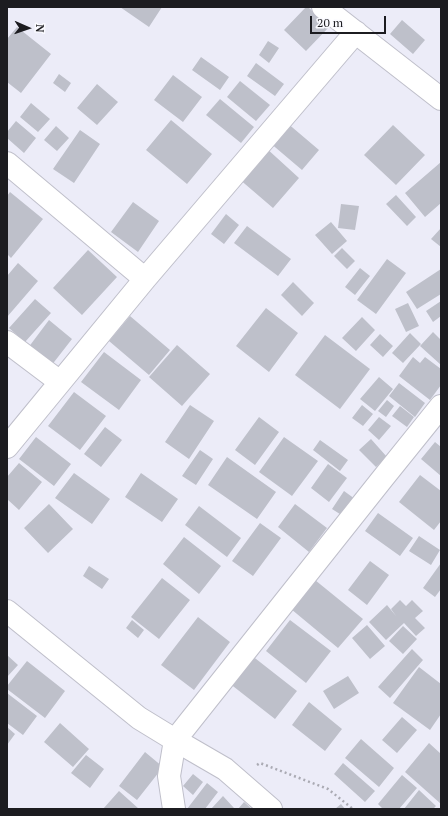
<!DOCTYPE html>
<style>
body{margin:0}
#map{position:relative;width:448px;height:816px;overflow:hidden;background:#ececf8;font-family:"PT Serif",serif}
canvas{display:block}
.frame{position:absolute;inset:0;border:8px solid #1c1c20;pointer-events:none}
.north{position:absolute;left:8px;top:8px;width:40px;height:40px;-webkit-text-stroke:3px #fafaff;paint-order:stroke;rotate:92deg;font-size:11px;font-weight:700;line-height:16px;text-align:center;color:#1c1c20}
.north::after{content:'';display:block;margin:auto;width:14px;height:18px;background:#1c1c20;clip-path:polygon(50% 0,100% 100%,50% 72%,0 100%)}
.scale{position:absolute;left:310px;top:16px;width:76px;height:18px;box-sizing:border-box;border:2px solid #1c1c20;border-top:0;padding-left:5px;font-size:12px;line-height:14px;white-space:nowrap;color:#1c1c20;-webkit-text-stroke:3px #fafaff;paint-order:stroke}
</style>
<div id="map">
<canvas width="448" height="816"></canvas>
<div class="frame"></div>
<div class="north">N</div>
<div class="scale">20 m</div>
</div>
<script>
const ctx = document.querySelector('canvas').getContext('2d');
ctx.lineJoin = 'round';
function paint(path, color) { ctx.fillStyle = color; ctx.fill(path, 'evenodd'); }
function strokePath(path, color, width, dash) { ctx.strokeStyle = color; ctx.lineWidth = width; ctx.lineCap = dash ? 'butt' : 'round'; ctx.setLineDash(dash || []); ctx.stroke(path); }
const building = new Path2D(`
 M120,7H162L149,27Z
 M306,7H308L329,27L306,51L284,30Z
 M402,20L425,40L413,54L390,34Z
 M17,27L51,54L21,93L7,82V39Z
 M268,41L279,48L269,63L259,55Z
 M201,57L229,77L220,90L192,70Z
 M256,63L284,84L275,96L247,76Z
 M59,74L71,83L65,92L53,83Z
 M173,75L202,97L183,122L154,100Z
 M240,81L270,105L256,121L227,97Z
 M97,84L118,102L97,125L77,108Z
 M220,99L254,127L241,143L206,115Z
 M31,103L50,119L38,132L20,117Z
 M171,120L212,154L187,184L146,150Z
 M16,121L36,138L24,153L7,138V132Z
 M286,122L319,150L302,170L269,142Z
 M393,125L425,155L396,185L364,155Z
 M56,126L69,138L57,151L44,140Z
 M80,130L100,144L74,183L53,169Z
 M265,147L299,178L273,208L238,178Z
 M441,162V203L425,217L405,193Z
 M10,192L43,219L11,258L7,254V196Z
 M396,195L416,217L407,226L386,204Z
 M133,202L159,221L138,252L111,232Z
 M341,204L359,206L355,230L338,228Z
 M226,214L239,225L224,244L211,234Z
 M331,222L347,241L332,254L315,235Z
 M247,226L291,259L278,276L234,243Z
 M441,228V247L431,239Z
 M342,248L355,261L347,269L334,256Z
 M88,250L117,277L82,315L53,288Z
 M387,259L406,273L376,314L357,300Z
 M18,263L38,281L7,317V276Z
 M360,268L370,276L355,295L345,287Z
 M441,269V294L417,309L406,292Z
 M293,282L314,303L302,316L281,295Z
 M35,299L51,313L25,342L9,328Z
 M441,301V316L433,322L426,311Z
 M408,303L419,326L406,332L395,309Z
 M266,308L298,333L269,372L236,346Z
 M130,316L170,350L149,375L109,341Z
 M362,317L375,330L356,351L342,338Z
 M49,320L72,339L51,366L28,348Z
 M433,332L441,340V365L420,346Z
 M410,333L421,344L403,363L392,353Z
 M380,334L393,346L383,357L370,345Z
 M325,335L370,369L340,409L295,375Z
 M177,345L210,374L182,406L149,377Z
 M104,352L141,380L119,410L81,382Z
 M413,357L420,363L425,357L441,369V385L430,400L399,376Z
 M379,377L393,389L375,411L360,399Z
 M399,383L425,403L415,417L389,396Z
 M74,392L106,416L80,450L48,426Z
 M387,400L394,406L386,417L378,411Z
 M190,405L214,421L189,459L165,442Z
 M362,405L373,414L363,426L352,418Z
 M400,406L414,417L407,427L392,416Z
 M259,417L279,432L255,465L235,450Z
 M379,417L391,426L379,440L368,430Z
 M105,427L122,440L101,467L84,454Z
 M36,437L71,464L54,486L19,459Z
 M284,437L318,461L292,496L259,472Z
 M371,439L387,457L376,467L359,450Z
 M320,440L348,460L340,471L313,450Z
 M435,442L441,447V476L421,459Z
 M200,450L213,459L196,485L182,476Z
 M227,457L276,492L257,519L208,485Z
 M19,463L42,482L19,510L7,499V477Z
 M328,464L347,478L329,502L311,488Z
 M74,473L110,499L92,524L55,498Z
 M141,473L178,499L162,522L125,497Z
 M420,475L441,491V521L434,530L399,502Z
 M344,491L355,499L343,516L332,509Z
 M49,504L73,529L48,553L24,528Z
 M295,504L327,528L309,552L278,527Z
 M199,506L241,538L227,557L185,525Z
 M378,513L413,538L400,556L365,531Z
 M260,523L281,538L253,576L232,561Z
 M419,536L440,550L431,565L409,551Z
 M184,537L221,566L199,594L163,564Z
 M370,561L389,575L367,605L348,590Z
 M441,563V589L435,597L423,588Z
 M89,566L109,579L102,589L83,576Z
 M162,578L190,600L159,639L131,617Z
 M315,580L363,619L338,648L291,609Z
 M400,600L406,606L412,600L423,611L415,618L425,628L416,636L404,623L386,640L369,622L387,605L396,616L391,609Z
 M198,617L230,642L194,690L161,665Z
 M132,620L144,630L138,638L126,628Z
 M290,620L331,651L306,683L266,651Z
 M367,625L385,646L370,659L352,638Z
 M403,626L417,639L403,654L389,641Z
 M412,649L423,660L390,698L378,687Z
 M7,655L18,665L7,677Z
 M251,655L297,691L275,719L229,683Z
 M27,661L65,691L45,718L7,689V686Z
 M419,667L441,684V714L430,730L393,703Z
 M348,676L359,693L334,709L323,691Z
 M7,693L37,716L23,735L7,723Z
 M309,702L342,729L325,751L292,725Z
 M402,717L417,730L397,753L382,740Z
 M60,723L89,749L73,767L44,742Z
 M7,727L15,734L7,745Z
 M361,739L394,768L379,787L345,758Z
 M429,743L441,754V804L405,772Z
 M145,752L163,767L137,800L119,786Z
 M86,755L104,769L90,788L71,773Z
 M343,763L375,791L365,802L334,774Z
 M193,774L203,782L193,795L183,786Z
 M402,775L417,788L399,809H383L378,804Z
 M207,783L218,792L205,809H187Z
 M419,790L436,806L433,809H404Z
 M119,791L139,809H103Z
 M223,796L234,808L233,809H211Z
 M244,802L252,809H238Z
 M341,804L345,809H335Z`);
const path = new Path2D(`
 M257,765L260,763L328,789L353,809`);
const street = new Path2D(`
 M323,7L441,99
 M7,163L145,279
 M7,342L60,382
 M7,447L145,279L356,32
 M7,611L139,718L175,740L225,769L271,809
 M174,809L169,776L175,740L383,478L441,406`);
paint(building, '#bec0ca');
strokePath(street, '#bfbfca', 24);
strokePath(path, '#aaaab3', 2.5, [2, 3]);
strokePath(street, '#fff', 22);
</script>
